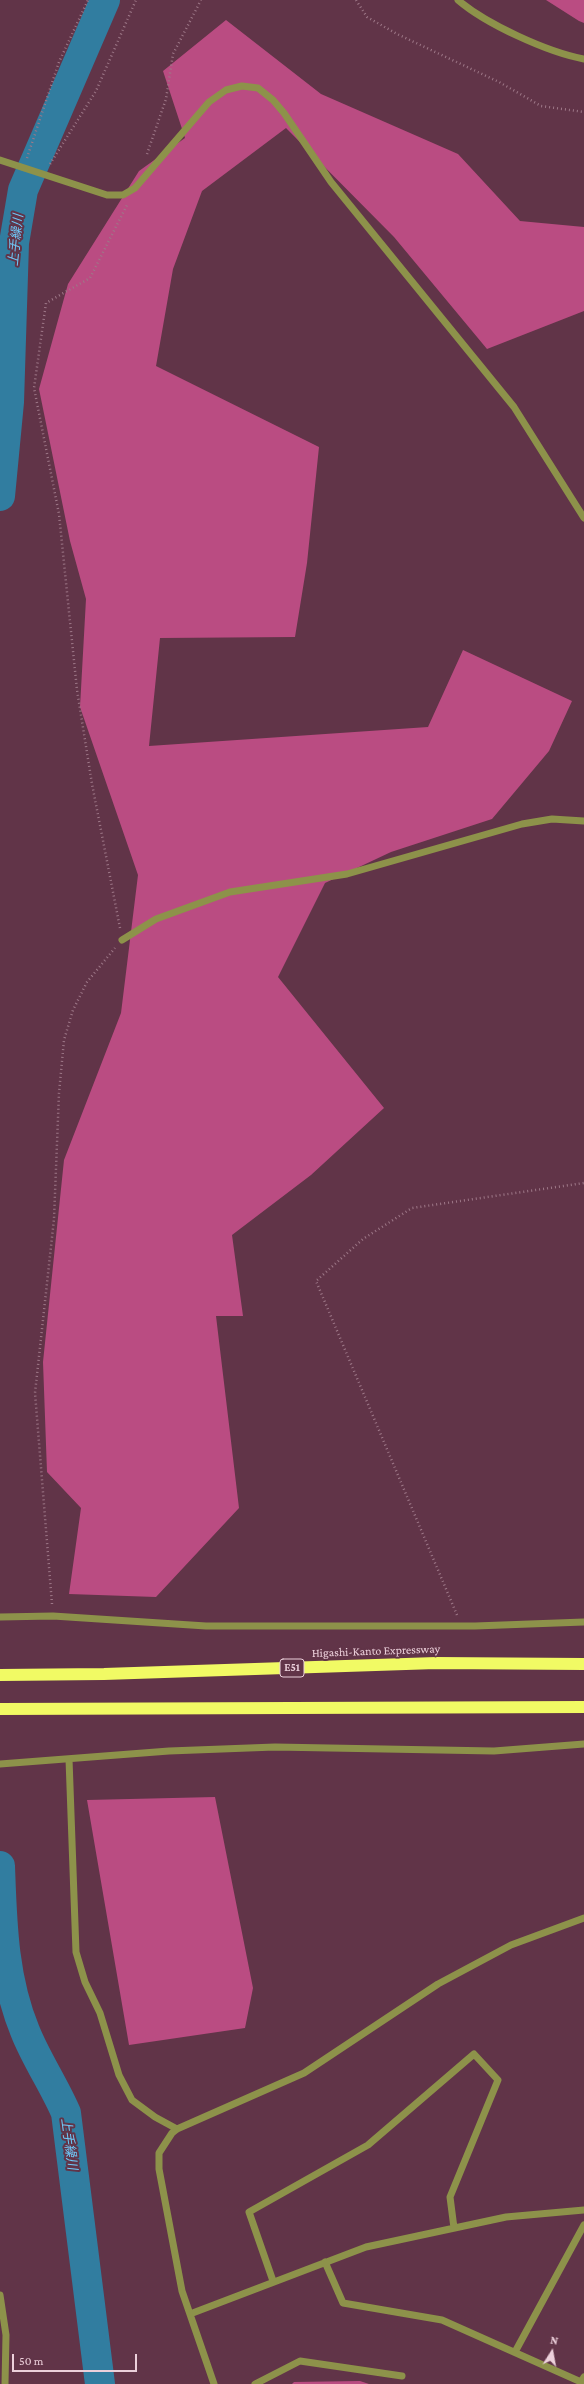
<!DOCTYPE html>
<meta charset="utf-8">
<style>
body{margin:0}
#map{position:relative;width:584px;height:2384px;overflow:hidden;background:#613448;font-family:"Crimson Pro",serif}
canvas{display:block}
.north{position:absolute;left:532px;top:2332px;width:40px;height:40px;-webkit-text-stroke:3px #613448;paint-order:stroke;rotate:11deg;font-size:11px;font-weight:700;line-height:16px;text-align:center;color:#ecd0db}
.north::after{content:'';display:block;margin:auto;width:14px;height:18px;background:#ecd0db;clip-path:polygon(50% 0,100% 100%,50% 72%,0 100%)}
.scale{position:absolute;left:12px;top:2354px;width:125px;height:18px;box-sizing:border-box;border:2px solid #ecd0db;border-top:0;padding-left:5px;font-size:12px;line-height:14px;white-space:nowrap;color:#ecd0db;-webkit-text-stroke:3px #613448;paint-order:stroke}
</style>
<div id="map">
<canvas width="584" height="2384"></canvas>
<div class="north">N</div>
<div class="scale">50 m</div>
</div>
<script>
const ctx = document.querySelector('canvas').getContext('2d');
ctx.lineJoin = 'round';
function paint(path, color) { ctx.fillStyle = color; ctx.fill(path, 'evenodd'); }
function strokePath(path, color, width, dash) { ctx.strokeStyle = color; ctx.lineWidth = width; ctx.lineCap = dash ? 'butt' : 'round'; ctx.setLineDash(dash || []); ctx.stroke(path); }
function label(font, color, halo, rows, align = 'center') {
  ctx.font = font + ' "Crimson Pro","Noto Sans JP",serif'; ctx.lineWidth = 4; ctx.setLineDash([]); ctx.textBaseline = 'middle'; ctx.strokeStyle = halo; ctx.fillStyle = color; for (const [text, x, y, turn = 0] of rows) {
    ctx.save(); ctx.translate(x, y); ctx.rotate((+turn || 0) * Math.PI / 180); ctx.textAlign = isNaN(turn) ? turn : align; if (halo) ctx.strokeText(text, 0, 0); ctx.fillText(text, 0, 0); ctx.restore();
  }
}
const forest = new Path2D(`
 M546,0H584V23L579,21Z
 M226,20L321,94L458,154L520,221L584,227V311L487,349L394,237L286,128L202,191L173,269L156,366L319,447L307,563L295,637L160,638L149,746L428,727L463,650L572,701L549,751L492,819L391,852L325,883L278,977L384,1108L311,1175L232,1235L243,1316H216L239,1508L156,1597L69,1594L81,1508L47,1472L43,1362L64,1160L121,1013L138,875L80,707L86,599L70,541L39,389L68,284L139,171L185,138L163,71Z
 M215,1797L253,1988L245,2028L129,2045L87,1800Z
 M360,2381L369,2384H292L294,2382Z`);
const river = new Path2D(`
 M0,496L9,402L14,243L23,190L105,0
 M0,1866C2,1922 3,1978 25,2031C36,2059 54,2085 66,2113L100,2384`);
const path = new Path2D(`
 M356,0L367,17L397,34L499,82L541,106L584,112
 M147,154L166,99L173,54L201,0
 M27,158L59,62L88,0
 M50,164L96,91L136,0
 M120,928L92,784L77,690L59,514L34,388L46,303L90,278L127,205
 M52,1604L35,1393L54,1219L59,1093L64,1040L73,1010L87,982L115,948
 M457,1615L316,1281L363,1239L412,1208L584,1183`);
const minor = new Path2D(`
 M458,0C486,24 547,52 584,59
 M0,160L107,195H123L135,188L209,102L226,90L242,86L258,88L273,100L284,113L331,182L514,407L584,518
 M122,940L156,919L230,892L347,874L522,824L552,819L584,821
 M0,1617L53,1616L206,1626H475L584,1622
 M69,1759L76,1952L85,1982L100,2013L119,2075L132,2100L155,2117L177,2129
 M0,1764L169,1751L275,1747L494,1751L584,1744
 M325,2262L343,2303L442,2320L581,2382L584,2377
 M273,2281L249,2212L368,2145L474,2054L498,2080L450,2197L454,2228
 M0,2295L6,2335L5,2384
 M190,2314L366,2247L506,2217L584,2210
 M515,2352L584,2225
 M214,2384L182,2291L159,2169V2153L172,2133L177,2129L304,2073L438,1984L511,1945L584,1918
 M255,2384L300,2361L402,2376`);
const highway = new Path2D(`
 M0,1675L104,1674L436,1663L584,1664
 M0,1709L584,1707`);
const shields = [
 [292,1668,24]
];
const shieldNames = [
 ["E51",292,1668]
];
const streetNames = [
 ["Higashi-Kanto Expressway",376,1651,-2]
];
const waterNames = [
 ["上手繰川",16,240,-84],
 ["上手繰川",69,2144,82]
];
paint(forest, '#ba4c82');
strokePath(river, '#317da0', 30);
strokePath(path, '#9e7888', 2.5, [1, 3]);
strokePath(minor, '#8d924a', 7);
strokePath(highway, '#f1fa64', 12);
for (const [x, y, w] of shields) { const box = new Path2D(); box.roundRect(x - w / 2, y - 9, w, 18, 3); ctx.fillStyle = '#613448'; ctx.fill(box); strokePath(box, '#ecd0db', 1); }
label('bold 11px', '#ecd0db', null, shieldNames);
label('12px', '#ecd0db', '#613448', streetNames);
label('italic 13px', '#6fcbfa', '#613448', waterNames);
</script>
